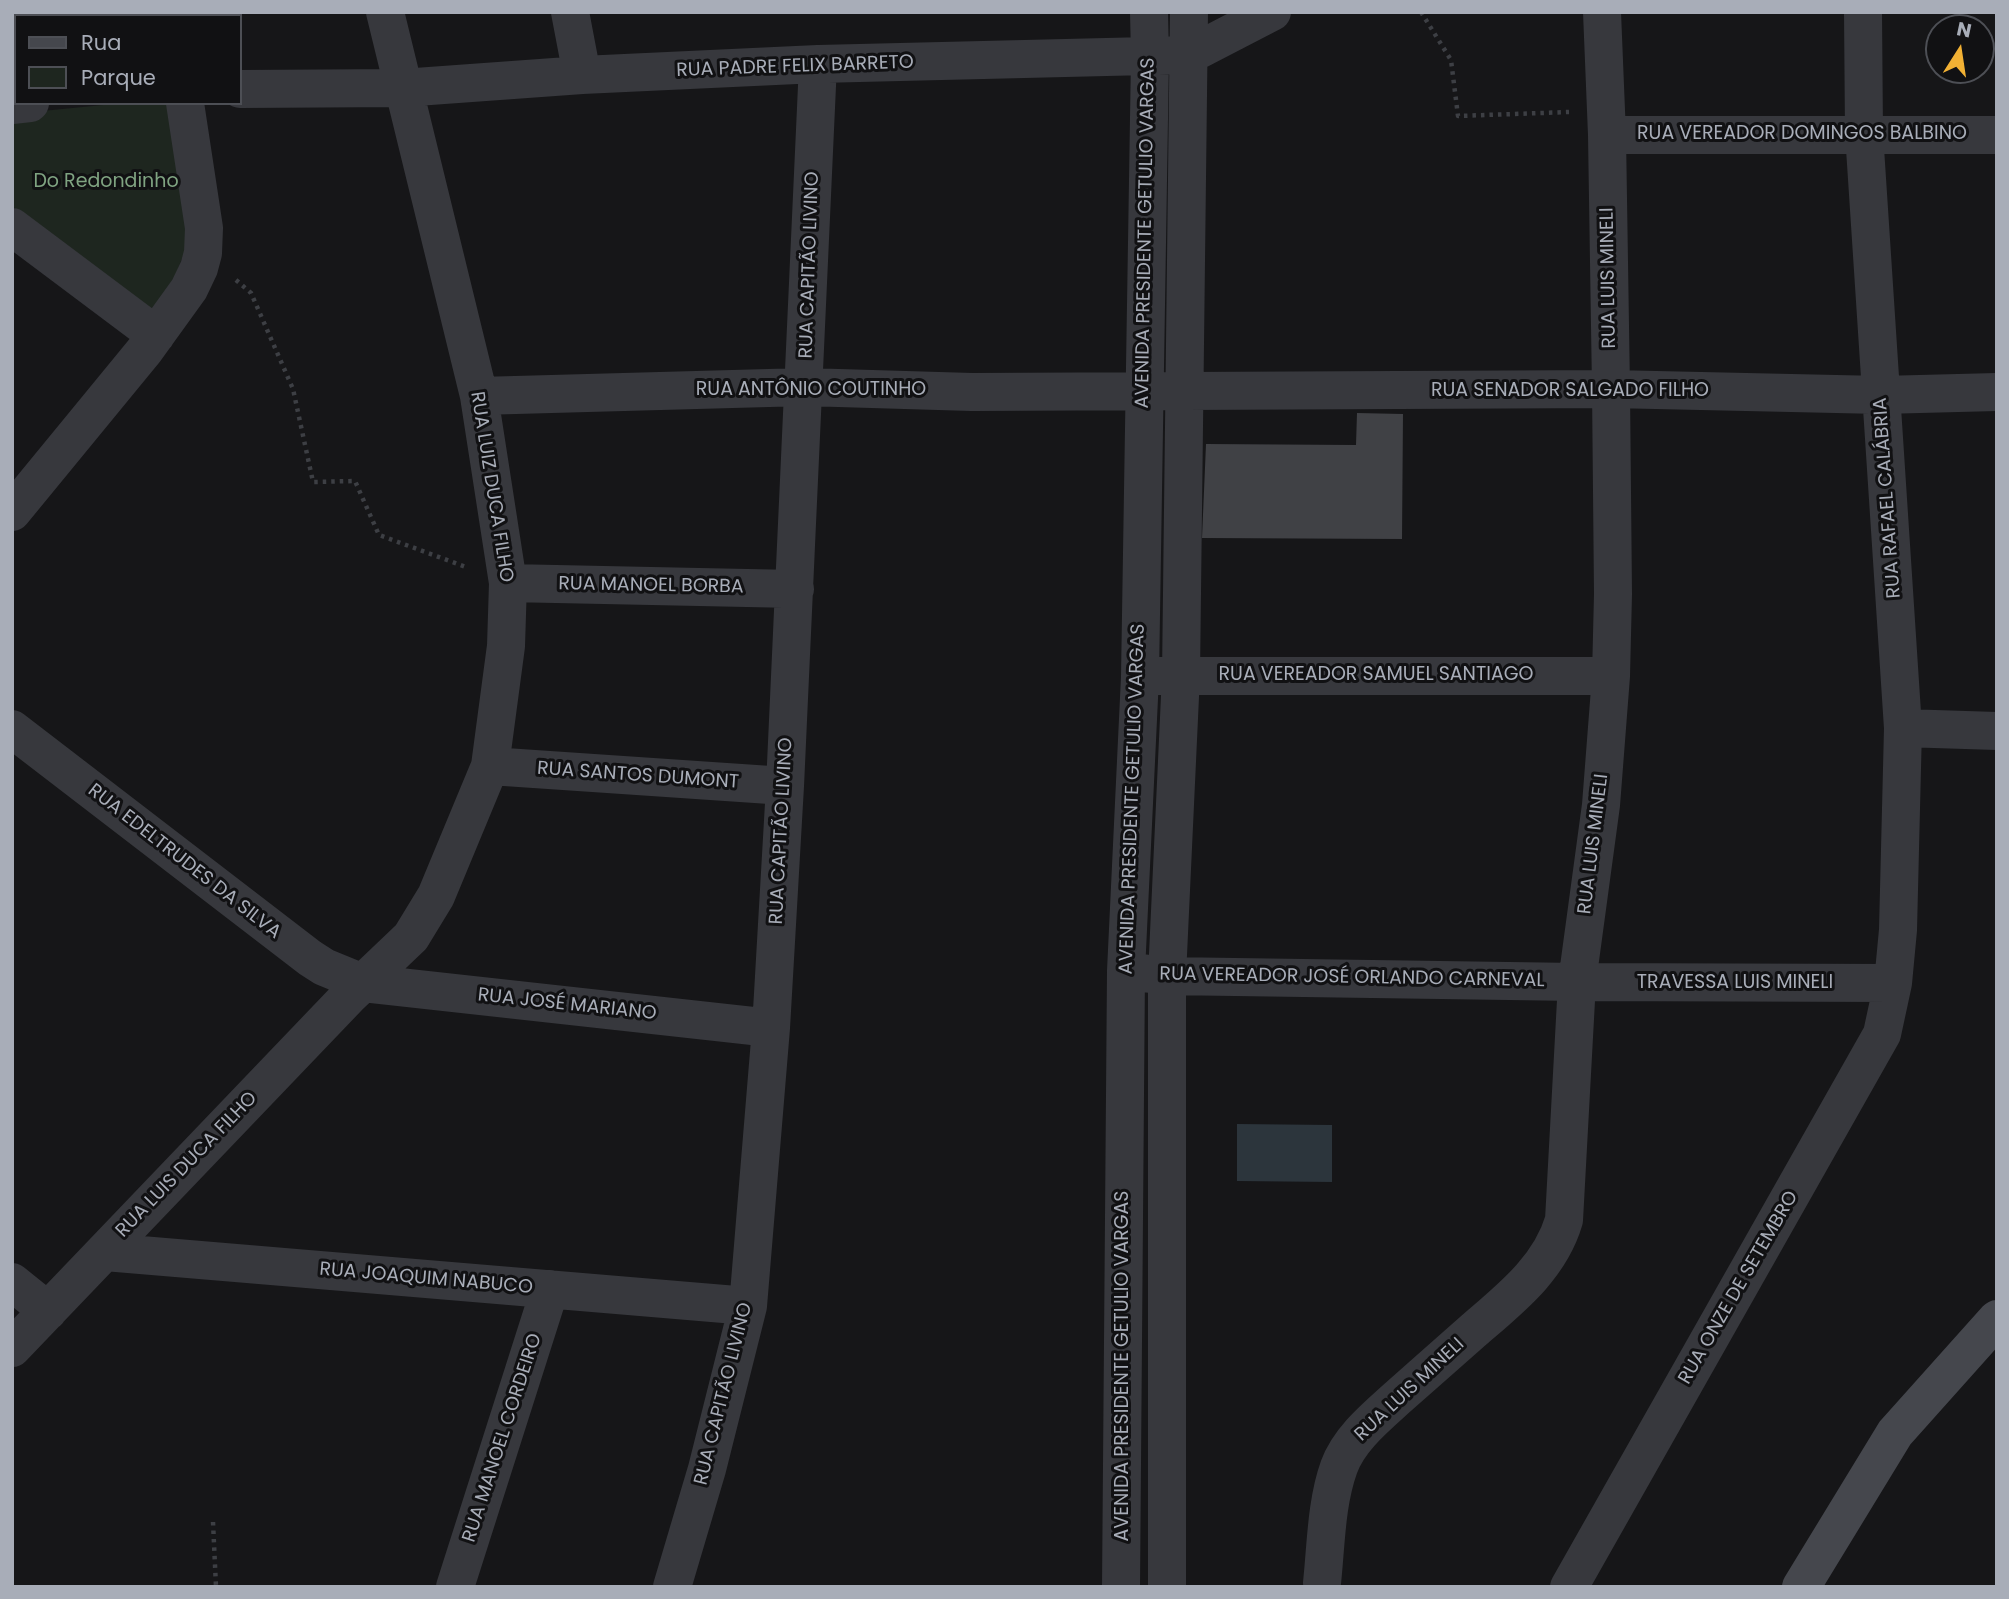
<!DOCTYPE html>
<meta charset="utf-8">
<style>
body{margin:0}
#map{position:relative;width:2009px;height:1599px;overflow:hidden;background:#161618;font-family:Poppins,sans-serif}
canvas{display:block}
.frame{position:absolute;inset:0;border:14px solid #a8adb8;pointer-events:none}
.legend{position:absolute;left:14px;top:14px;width:228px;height:91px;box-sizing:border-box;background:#111113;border:2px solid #4d4f55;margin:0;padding:9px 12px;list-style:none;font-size:21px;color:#a8adb8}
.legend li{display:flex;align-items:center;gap:14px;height:35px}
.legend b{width:35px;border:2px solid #4d4f55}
.north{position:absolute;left:1925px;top:14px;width:70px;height:70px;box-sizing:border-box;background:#111113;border:2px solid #4d4f55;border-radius:50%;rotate:12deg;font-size:19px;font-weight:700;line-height:28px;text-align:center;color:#a8adb8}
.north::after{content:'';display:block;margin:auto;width:24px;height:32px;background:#f2b134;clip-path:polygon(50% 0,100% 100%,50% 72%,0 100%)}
</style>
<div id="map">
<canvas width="2009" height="1599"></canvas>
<div class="frame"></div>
<ul class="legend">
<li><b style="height:9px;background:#45474d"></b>Rua</li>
<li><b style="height:19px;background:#1e261f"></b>Parque</li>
</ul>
<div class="north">N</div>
</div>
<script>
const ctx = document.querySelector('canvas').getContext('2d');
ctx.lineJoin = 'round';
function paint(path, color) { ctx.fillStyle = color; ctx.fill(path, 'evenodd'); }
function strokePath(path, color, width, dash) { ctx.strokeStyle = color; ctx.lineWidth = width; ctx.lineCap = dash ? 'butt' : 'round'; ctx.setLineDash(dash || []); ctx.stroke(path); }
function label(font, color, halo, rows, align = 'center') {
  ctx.font = font + ' Poppins,sans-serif'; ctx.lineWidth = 6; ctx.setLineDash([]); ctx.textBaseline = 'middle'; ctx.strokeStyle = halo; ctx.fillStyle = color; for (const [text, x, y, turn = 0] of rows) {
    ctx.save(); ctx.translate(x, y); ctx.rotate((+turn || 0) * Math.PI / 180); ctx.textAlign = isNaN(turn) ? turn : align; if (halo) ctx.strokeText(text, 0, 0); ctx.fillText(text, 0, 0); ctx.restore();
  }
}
const green = new Path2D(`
 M123,103H175L186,188L185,251L163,307L150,315L12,206V114Z`);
const water = new Path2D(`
 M1237,1124L1332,1125V1182L1237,1181Z`);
const building = new Path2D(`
 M1357,413L1403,414L1402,539L1202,538L1206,444L1356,445Z`);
const path = new Path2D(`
 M1421,12L1451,60L1458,116L1569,112
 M236,280L251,293L293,389L313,482L355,481L379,535L466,567
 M213,1522L216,1587`);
const street = new Path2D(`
 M61,12V16
 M169,12L170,16
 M570,12L582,75
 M240,89L402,88L582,75L818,64L1189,55L1272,12
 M12,105L30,103
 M1607,135H1997
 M12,227L156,335
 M479,396L805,387L972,392L1611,389L1881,395L1997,392
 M12,512L145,350L189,289L199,268L203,253L204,228L185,103
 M508,583L795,589
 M1156,676H1611
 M1903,728L1997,731
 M12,729L310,958L324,967L363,983L771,1028
 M490,766L785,786
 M1142,973L1167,976L1577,982L1893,983
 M105,1252L748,1306
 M12,1282L48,1311
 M12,1348L348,997L411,937L436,896L490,766L506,646L508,583L479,396L385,12
 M1322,1583C1326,1546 1326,1503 1339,1467C1349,1439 1376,1417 1397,1398C1423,1375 1448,1353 1474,1330C1510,1299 1550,1268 1564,1220L1577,982L1601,805L1611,676L1613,594L1611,389L1607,135L1602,12
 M455,1587L550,1289
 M672,1587L707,1469L748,1306L771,1028L785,786L818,64
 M1121,1587L1126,971L1140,677L1150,56L1149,12
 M1167,1587V976L1181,675L1189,12
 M1569,1587L1882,1034L1893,983L1898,930L1903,728L1864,133L1863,12`);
const secondary = new Path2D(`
 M1801,1587L1895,1433L1997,1319`);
const streetNames = [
 ["RUA PADRE FELIX BARRETO",795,67,-2],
 ["RUA VEREADOR DOMINGOS BALBINO",1802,134],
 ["AVENIDA PRESIDENTE GETULIO VARGAS",1146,233,-89],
 ["RUA CAPITÃO LIVINO",810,265,-88],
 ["RUA LUIS MINELI",1609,278,-91],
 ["RUA ANTÔNIO COUTINHO",811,390],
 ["RUA SENADOR SALGADO FILHO",1570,391],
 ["RUA LUIZ DUCA FILHO",491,487,81],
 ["RUA RAFAEL CALÁBRIA",1888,498,-94],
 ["RUA MANOEL BORBA",651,586,1],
 ["RUA VEREADOR SAMUEL SANTIAGO",1376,675],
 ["RUA SANTOS DUMONT",638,776,4],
 ["AVENIDA PRESIDENTE GETULIO VARGAS",1133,799,-88],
 ["RUA CAPITÃO LIVINO",782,831,-87],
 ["RUA LUIS MINELI",1594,844,-83],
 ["RUA EDELTRUDES DA SILVA",184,862,38],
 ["RUA VEREADOR JOSÉ ORLANDO CARNEVAL",1352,978,1],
 ["TRAVESSA LUIS MINELI",1735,983],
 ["RUA JOSÉ MARIANO",567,1005,6],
 ["RUA LUIS DUCA FILHO",187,1165,-46],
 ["RUA JOAQUIM NABUCO",426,1279,5],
 ["RUA ONZE DE SETEMBRO",1739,1288,-60],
 ["AVENIDA PRESIDENTE GETULIO VARGAS",1123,1366,-90],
 ["RUA LUIS MINELI",1410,1390,-43],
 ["RUA CAPITÃO LIVINO",724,1394,-76],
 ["RUA MANOEL CORDEIRO",503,1438,-72]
];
const parkNames = [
 ["Do Redondinho",106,182]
];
paint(green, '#1e261f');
paint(water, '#2c353c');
paint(building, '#404145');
strokePath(path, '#3d3f44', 4.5, [3.5, 5]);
strokePath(street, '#37383d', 38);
strokePath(secondary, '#45474d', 38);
label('19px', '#a8adb8', '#111113', streetNames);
label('19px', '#7fa381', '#111113', parkNames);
</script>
